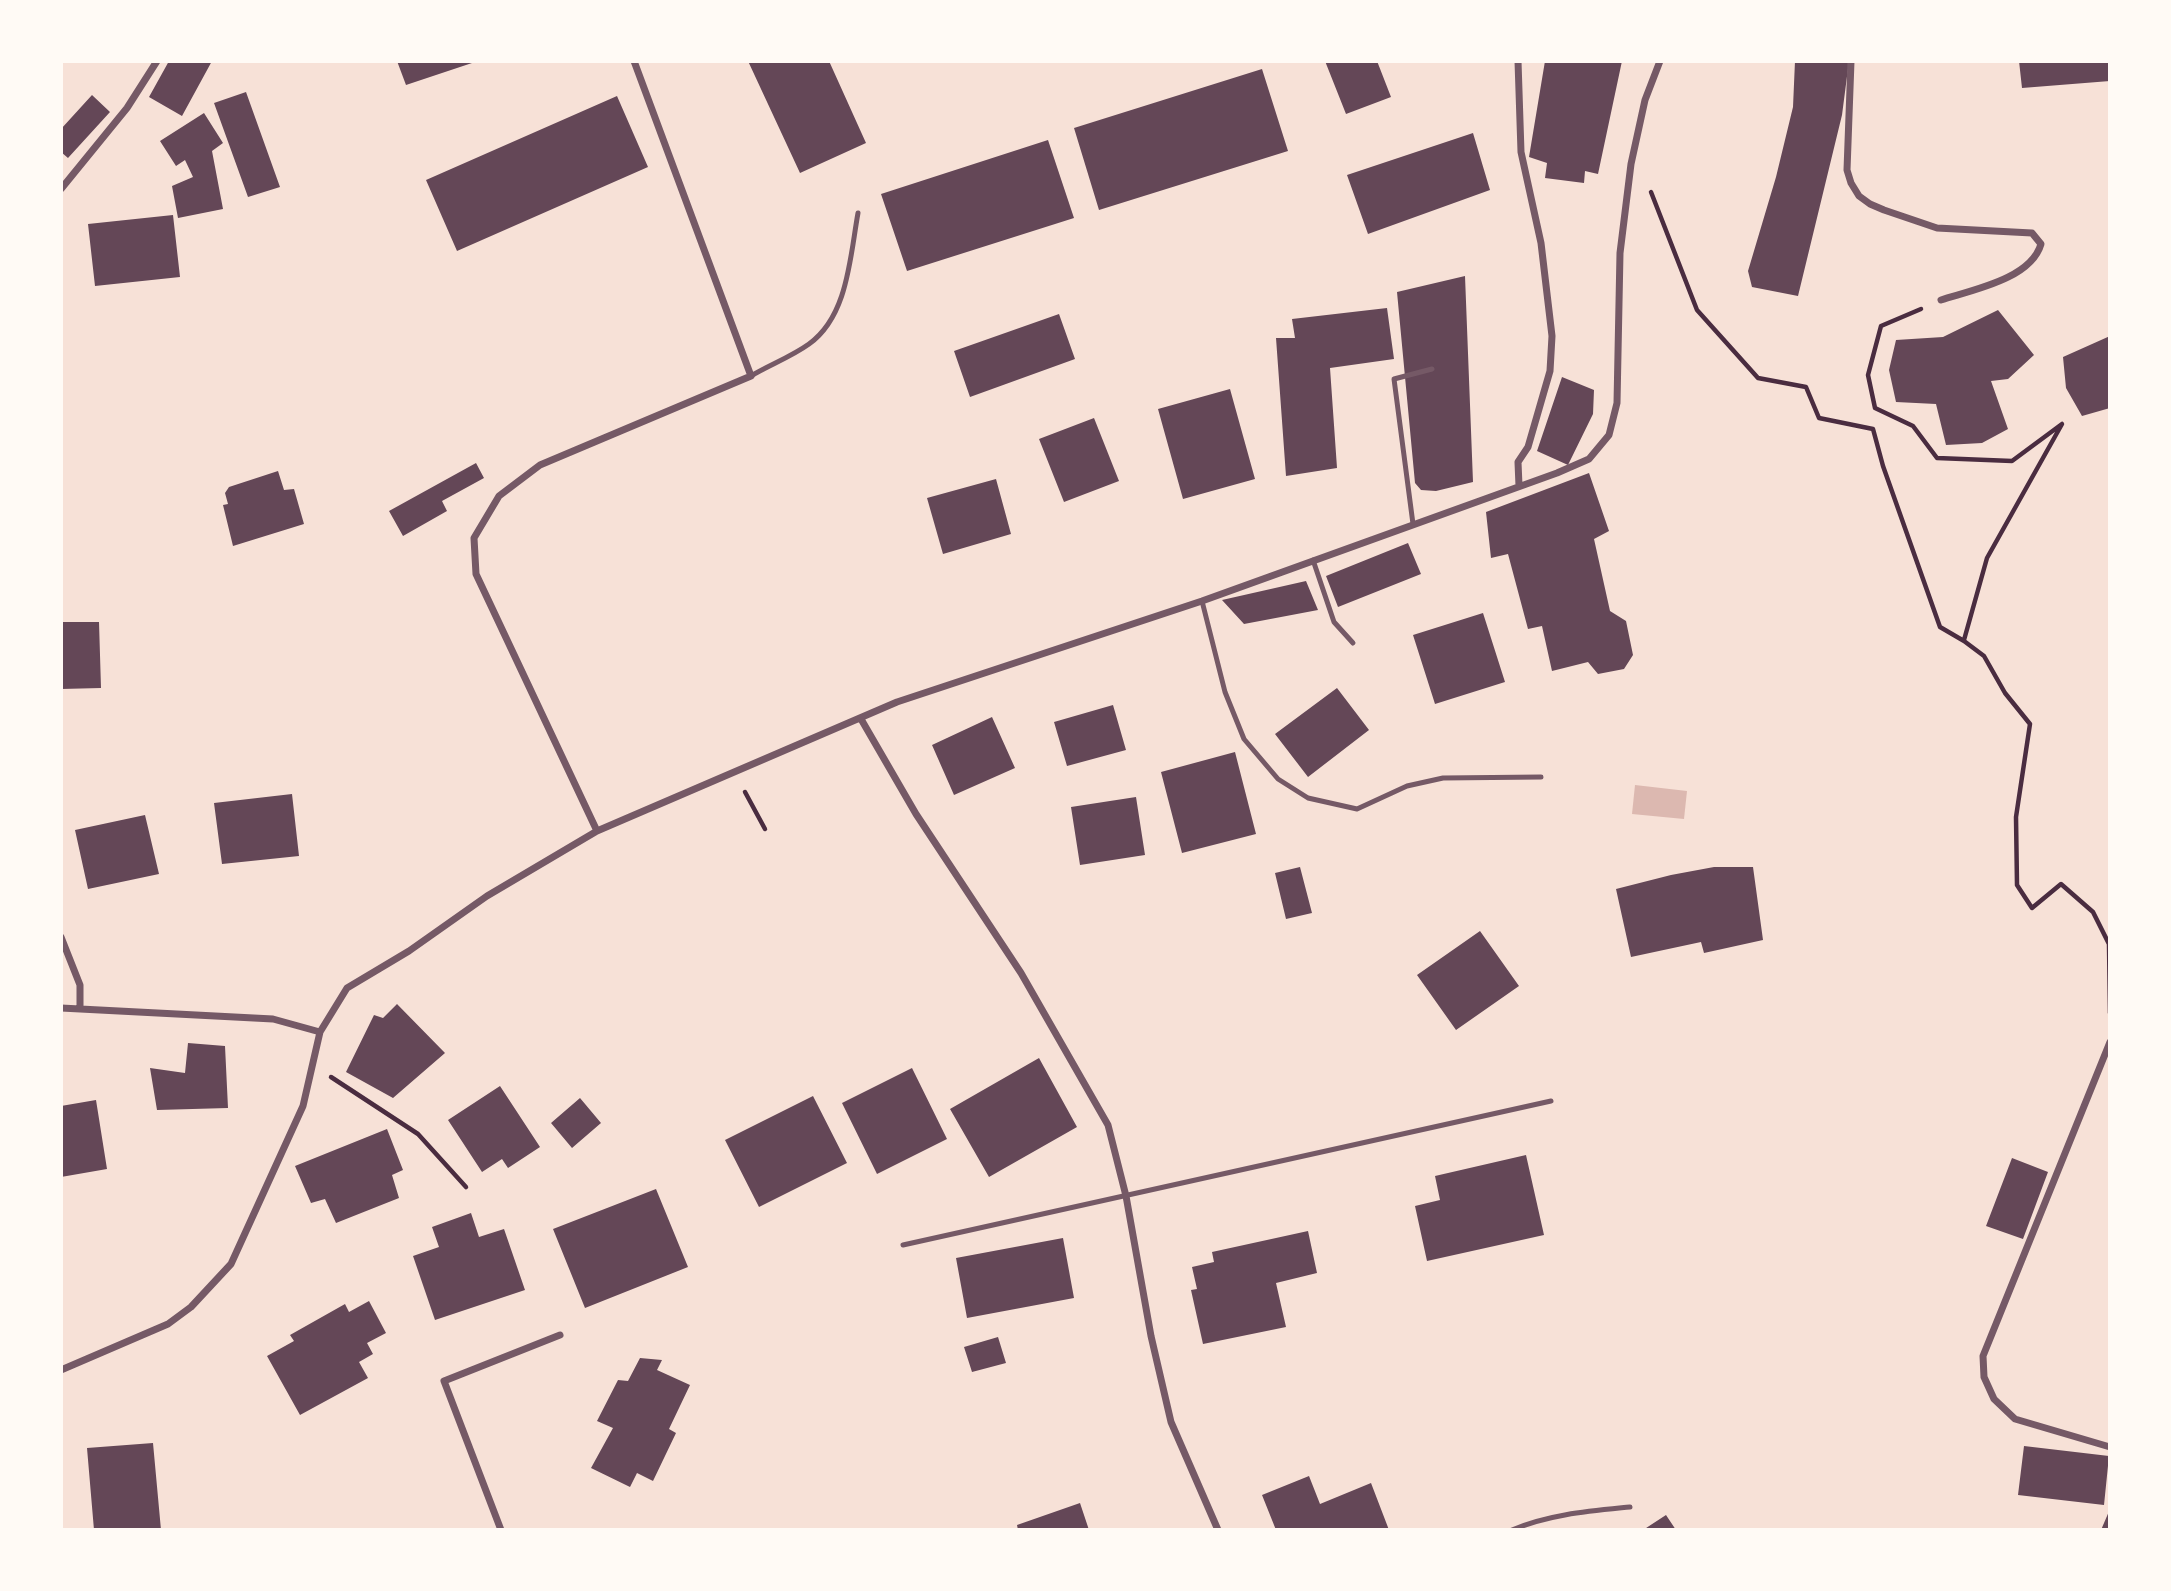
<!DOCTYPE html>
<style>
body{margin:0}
#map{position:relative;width:2171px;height:1591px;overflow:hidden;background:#f7e1d7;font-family:"Exo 2",sans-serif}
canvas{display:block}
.frame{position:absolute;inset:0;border:63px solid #fffaf5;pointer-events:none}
</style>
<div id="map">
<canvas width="2171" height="1591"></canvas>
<div class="frame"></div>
</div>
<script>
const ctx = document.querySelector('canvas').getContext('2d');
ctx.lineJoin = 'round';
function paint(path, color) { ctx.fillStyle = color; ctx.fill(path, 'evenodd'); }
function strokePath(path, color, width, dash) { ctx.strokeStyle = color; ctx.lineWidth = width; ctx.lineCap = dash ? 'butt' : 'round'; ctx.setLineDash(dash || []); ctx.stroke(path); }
const water = new Path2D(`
 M1635,785L1687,791L1684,819L1632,814Z`);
const building = new Path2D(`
 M169,61H212L182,116L149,97Z
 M397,61H475V62L406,85Z
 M748,61H829L866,143L800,173Z
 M1325,61H1377L1391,97L1346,114Z
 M1545,61H1622L1598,174L1585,171L1584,183L1545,178L1547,163L1529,157Z
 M1795,61H1849L1842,115L1798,296L1752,287L1748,271L1776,177L1793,107Z
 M2019,61H2110V81L2022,88Z
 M1262,69L1288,151L1099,210L1074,128Z
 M246,92L280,187L248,197L214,103Z
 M92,95L110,112L68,158L61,152V129Z
 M617,96L648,167L457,251L426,180Z
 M204,113L223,143L212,151L223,209L178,218L172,186L193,177L185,160L176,166L160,141Z
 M1473,133L1490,190L1368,234L1347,175Z
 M1048,140L1074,218L907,271L881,194Z
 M173,215L180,277L95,286L88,224Z
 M1465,276L1473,482L1436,491L1421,490L1415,483L1397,292Z
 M1387,308L1394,359L1330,368L1337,468L1286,476L1276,338H1295L1292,319Z
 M1998,310L2034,355L2008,379L1991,381L2008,429L1982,443L1946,445L1936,404L1896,402L1889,370L1896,340L1943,337Z
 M1059,314L1075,359L970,397L954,351Z
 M2110,336V408L2082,416L2066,388L2063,357Z
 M1562,377L1594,390L1593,414L1568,465L1537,451Z
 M1230,389L1255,479L1183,499L1158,409Z
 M1094,418L1119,481L1064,502L1039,439Z
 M476,463L484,478L442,501L447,511L403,536L389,511Z
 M278,471L284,490L294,489L304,524L233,546L223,505L228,504L225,493L229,487Z
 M1589,473L1609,531L1594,539L1610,611L1626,621L1633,655L1624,669L1598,674L1588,662L1552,671L1542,626L1528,629L1508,554L1491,558L1486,512Z
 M996,479L1011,534L943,554L927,498Z
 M1408,543L1421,574L1338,607L1326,576Z
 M1306,581L1318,610L1244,624L1222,600Z
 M1483,613L1505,682L1435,704L1413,635Z
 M61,622H99L101,688L61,689Z
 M1337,688L1369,730L1308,777L1275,734Z
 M1113,705L1126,750L1067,766L1054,722Z
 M992,717L1015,768L954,795L932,745Z
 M1235,752L1256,834L1182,853L1161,772Z
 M292,794L299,856L222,864L214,803Z
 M1136,797L1145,855L1080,865L1071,807Z
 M145,815L159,874L88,889L75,830Z
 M1300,867L1312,913L1286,919L1275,873Z
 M1714,867H1753L1763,940L1704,953L1701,942L1631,957L1616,889L1671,875Z
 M1480,931L1519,986L1456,1030L1417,975Z
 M397,1004L445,1053L393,1098L346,1072L374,1015L383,1018Z
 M188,1043L225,1046L228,1108L157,1110L150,1068L185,1073Z
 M1039,1058L1077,1127L989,1177L950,1109Z
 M912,1068L947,1139L877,1174L842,1103Z
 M500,1086L540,1147L508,1168L502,1159L482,1172L448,1120Z
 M813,1096L847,1163L759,1207L725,1140Z
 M580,1098L601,1123L572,1148L551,1123Z
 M96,1100L107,1169L61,1177V1106Z
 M387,1129L403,1170L392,1175L399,1198L336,1223L325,1199L311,1203L295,1166Z
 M1526,1155L1544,1235L1427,1261L1415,1206L1440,1200L1435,1176Z
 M2012,1158L2048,1172L2023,1239L1986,1226Z
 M656,1189L688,1267L585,1308L553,1229Z
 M471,1213L479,1237L504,1229L525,1290L435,1320L413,1256L439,1247L432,1227Z
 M1308,1231L1317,1273L1276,1283L1286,1327L1203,1344L1191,1290L1197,1289L1192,1267L1214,1262L1212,1252Z
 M1063,1238L1074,1298L967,1318L956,1258Z
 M369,1301L386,1333L367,1343L373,1354L359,1362L368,1378L300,1415L267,1356L294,1341L290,1335L345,1304L349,1312Z
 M998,1337L1006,1363L972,1372L964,1347Z
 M640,1358L662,1360L657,1370L690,1385L669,1429L676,1433L653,1481L637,1473L630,1487L591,1468L613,1428L597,1421L618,1380L628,1381Z
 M153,1443L161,1530H94L87,1448Z
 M2024,1446L2109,1456L2104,1505L2018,1495Z
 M1309,1476L1320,1504L1371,1483L1389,1530H1276L1262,1495Z
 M1080,1503L1089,1530H1018L1017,1525Z
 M2110,1509V1530H2101Z
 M1666,1515L1676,1530H1643Z`);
const path = new Path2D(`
 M1651,192L1697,310L1758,378L1806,387L1819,418L1873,429L1883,466L1940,627L1964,641L1984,656L2005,693L2030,724L2016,817L2017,885L2032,908L2061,884L2093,912L2109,944L2110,1013
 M1921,309L1881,326L1868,375L1875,408L1913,426L1937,458L2012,461L2062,424L1987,558L1964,640
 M745,792L765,829
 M331,1077L418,1134L466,1187`);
const service = new Path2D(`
 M751,376C769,365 791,357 809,344C848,316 850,257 858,213
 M1413,524L1394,379L1432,369
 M1313,560L1334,622L1353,643
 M1202,601L1225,692L1244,739L1278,779L1308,798L1357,809L1407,786L1443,778L1541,777
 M903,1245L1551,1101
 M1512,1530C1550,1514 1590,1511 1630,1507`);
const minor = new Path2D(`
 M1518,61L1521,152L1541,243L1552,336L1550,371L1528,447L1518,462L1519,486
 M1851,61L1847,170L1851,183L1859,196L1870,204L1884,210L1937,228L2032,233L2041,244C2031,279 1972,290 1941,300
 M61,189L127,108L157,61
 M861,719L916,814L1021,973L1108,1125L1126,1196L1151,1336L1171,1422L1218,1530
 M597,831L476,574L474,538L499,496L540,465L751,376L634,61
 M61,937L80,985V1009
 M61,1008L273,1019L320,1032
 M2110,1042L1983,1356L1984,1377L1994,1399L2015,1419L2110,1447
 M61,1370L168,1324L191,1307L231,1264L303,1106L320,1032L347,988L409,951L487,896L597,831L897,702L1202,601L1557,473L1589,459L1609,435L1617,403L1620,253L1631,164L1645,100L1660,61
 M501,1530L444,1381L560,1335`);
paint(water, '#dcb8b0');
paint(building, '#644757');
strokePath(path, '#4a2c40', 4.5);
strokePath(service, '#755966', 5);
strokePath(minor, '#755966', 7);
</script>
